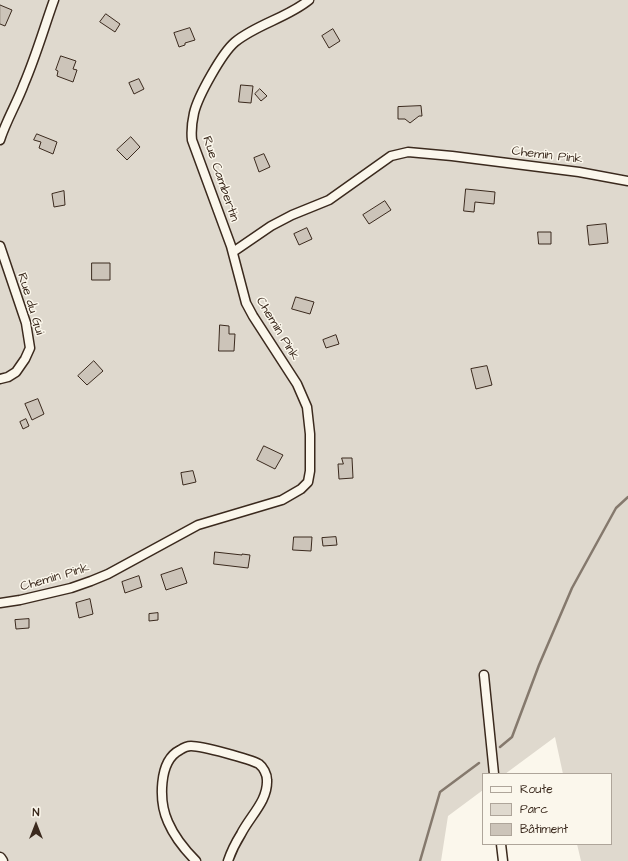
<!DOCTYPE html>
<meta charset="utf-8">
<style>
body{margin:0}
#map{position:relative;width:628px;height:861px;overflow:hidden;background:#fbf7ec;font-family:"Architects Daughter",sans-serif}
canvas{display:block}
.legend{position:absolute;left:482px;top:773px;width:130px;height:72px;box-sizing:border-box;background:#fbf7ec;border:1px solid #aea59a;margin:0;padding:5px 7px;list-style:none;font-size:12px;color:#3b2a1e}
.legend li{display:flex;align-items:center;gap:8px;height:20px}
.legend b{width:20px;border:1px solid #aea59a}
.north{position:absolute;left:16px;top:805px;width:40px;height:40px;-webkit-text-stroke:3px #fbf7ec;paint-order:stroke;rotate:0deg;font-size:11px;font-weight:700;line-height:16px;text-align:center;color:#3b2a1e}
.north::after{content:'';display:block;margin:auto;width:14px;height:18px;background:#3b2a1e;clip-path:polygon(50% 0,100% 100%,50% 72%,0 100%)}
</style>
<div id="map">
<canvas width="628" height="861"></canvas>
<ul class="legend">
<li><b style="height:5px;background:#fbf7ec"></b>Route</li>
<li><b style="height:11px;background:#dfd9ce"></b>Parc</li>
<li><b style="height:11px;background:#ccc4b9"></b>Bâtiment</li>
</ul>
<div class="north">N</div>
</div>
<script>
const ctx = document.querySelector('canvas').getContext('2d');
ctx.lineJoin = 'round';
function paint(path, color) { ctx.fillStyle = color; ctx.fill(path, 'evenodd'); }
function strokePath(path, color, width, dash) { ctx.strokeStyle = color; ctx.lineWidth = width; ctx.lineCap = dash ? 'butt' : 'round'; ctx.setLineDash(dash || []); ctx.stroke(path); }
function label(font, color, halo, rows, align = 'center') {
  ctx.font = font + ' "Architects Daughter",sans-serif'; ctx.lineWidth = 3; ctx.setLineDash([]); ctx.textBaseline = 'middle'; ctx.strokeStyle = halo; ctx.fillStyle = color; for (const [text, x, y, turn = 0] of rows) {
    ctx.save(); ctx.translate(x, y); ctx.rotate((+turn || 0) * Math.PI / 180); ctx.textAlign = isNaN(turn) ? turn : align; if (halo) ctx.strokeText(text, 0, 0); ctx.fillText(text, 0, 0); ctx.restore();
  }
}
const green = new Path2D(`
 M0,0H628V861H581L577,844H611V774H563L555,737L505,774H483V790L448,816L441,861H0Z`);
const stream = new Path2D(`
 M500,747L512,737L539,665L572,588L616,508L628,497
 M420,861L440,792L479,763`);
const building = new Path2D(`
 M0,5L12,10L5,26L0,24Z
 M106,14L120,24L115,32L100,22Z
 M190,28L195,40L185,43V45L179,47L174,33Z
 M333,29L340,41L329,48L322,36Z
 M61,56L76,61L73,69L77,70L73,82L57,76L58,71L56,70Z
 M139,79L144,89L134,94L129,83Z
 M241,85L253,86L251,103L239,102Z
 M260,89L267,96L261,101L255,94Z
 M421,106L422,116H419L410,123L405,119H398V107Z
 M37,134L57,142L53,154L39,148L41,142L34,140Z
 M131,137L140,147L127,160L117,150Z
 M264,154L270,167L259,172L254,158Z
 M466,189L495,192L494,204L475,202L474,212L464,211Z
 M64,191L65,205L54,207L52,194Z
 M385,201L391,210L369,224L363,215Z
 M606,224L608,243L589,245L587,226Z
 M307,228L312,239L299,245L294,234Z
 M538,232H551V244H539Z
 M92,263H110V280H92Z
 M296,297L314,302L310,314L292,309Z
 M220,325L229,326V334H235L234,351H219Z
 M336,335L339,344L326,348L323,340Z
 M94,361L103,371L87,385L78,376Z
 M487,366L492,385L476,389L471,369Z
 M38,399L44,414L32,420L25,404Z
 M26,419L29,426L23,429L20,422Z
 M264,446L283,455L275,469L257,460Z
 M342,458H352L353,478L339,479L338,464H343Z
 M193,471L196,482L183,485L181,473Z
 M294,537H312L311,551L293,550Z
 M336,537L337,545L323,546L322,538Z
 M215,552L242,555V554L250,555L248,568L214,564Z
 M182,568L187,583L166,590L161,575Z
 M139,576L142,587L125,593L122,582Z
 M90,599L93,614L79,618L76,603Z
 M158,613V620L149,621V614Z
 M29,619V628L16,629L15,620Z`);
const minor = new Path2D(`
 M0,140C6,121 17,103 24,84C36,56 44,28 54,0
 M0,246L26,323L30,348L25,359L16,372L8,377L0,379
 M233,252L271,226L292,215L329,200L391,156L408,152L452,156L579,172L628,181
 M0,603L20,600L71,588L91,581L108,574L198,525L282,500L301,489L308,482L310,471V434L307,407L297,384L253,316L246,303L231,246L192,140C191,131 192,122 194,113C198,96 222,53 235,42C257,24 287,18 309,0
 M484,675L494,774
 M501,844L503,861
 M196,861C185,850 174,836 168,822C159,802 158,761 180,750C183,748 187,746 191,746C202,746 250,759 259,764C263,767 267,774 267,780C268,801 250,816 241,834C236,842 231,852 228,861`);
const major = new Path2D(`
 M0,858L2,861`);
const streetNames = [
 ["Chemin Pink",547,156,7],
 ["Rue Cambertin",220,179,71],
 ["Rue du Gui",30,304,73],
 ["Chemin Pink",277,329,59],
 ["Chemin Pink",55,578,-16]
];
paint(green, '#dfd9ce');
strokePath(stream, '#85796d', 2.5);
paint(building, '#ccc4b9');
strokePath(building, '#3b2a1e', 1);
strokePath(minor, '#3b2a1e', 11);
strokePath(major, '#3b2a1e', 13);
strokePath(minor, '#fbf7ec', 8);
strokePath(major, '#fbf7ec', 10);
label('13px', '#3b2a1e', '#fbf7ec', streetNames);
</script>
